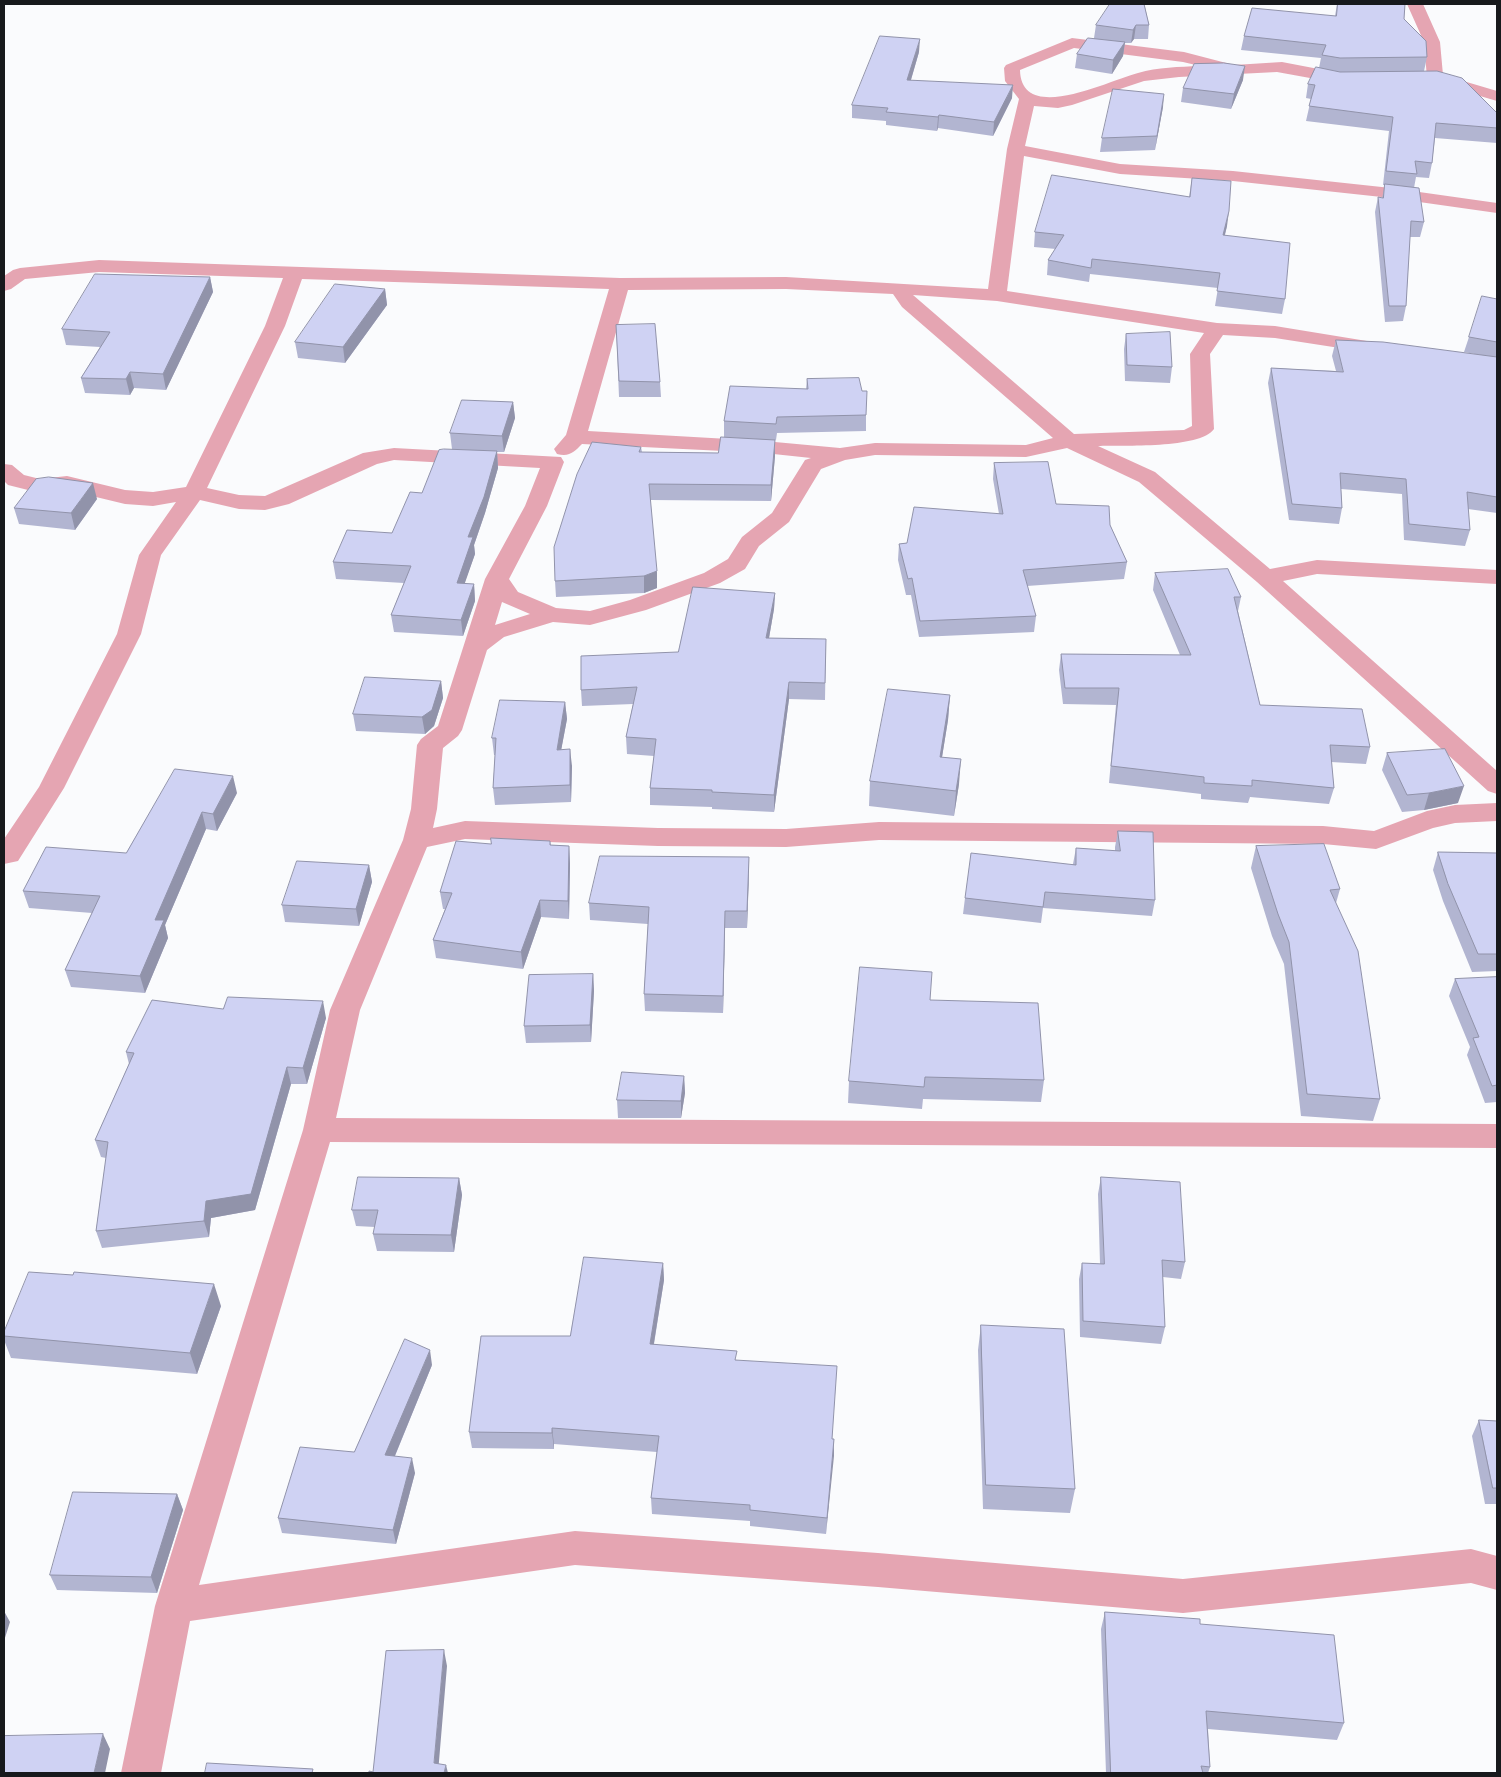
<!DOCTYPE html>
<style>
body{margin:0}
#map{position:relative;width:1501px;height:1777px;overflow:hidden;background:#fafbfd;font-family:Helvetica,sans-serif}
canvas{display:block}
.frame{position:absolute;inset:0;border:5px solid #17191c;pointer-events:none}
</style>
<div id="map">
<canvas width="1501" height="1777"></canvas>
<div class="frame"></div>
</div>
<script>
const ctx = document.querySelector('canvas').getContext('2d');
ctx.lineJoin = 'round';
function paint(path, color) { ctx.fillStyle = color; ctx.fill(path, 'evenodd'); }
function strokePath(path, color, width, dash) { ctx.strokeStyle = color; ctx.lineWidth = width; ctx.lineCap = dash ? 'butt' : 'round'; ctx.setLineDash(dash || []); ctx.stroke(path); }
const minor = new Path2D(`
 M1407,4H1423L1440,42L1443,75L1497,91V101L1429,81L1427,78L1424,42Z
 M1072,38L1184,52L1234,65L1282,62L1355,76L1357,79L1355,82H1332L1277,72L1179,77L1144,81L1072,105L1058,108L1034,106L1025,146L1120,164L1233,171L1391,188L1497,203V213L1391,198L1233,181L1120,174L1024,156L1007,291L1217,323L1275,326L1379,343L1382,347L1379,351L1372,353L1275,338L1223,335L1210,354L1214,429C1200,449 1122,445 1098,446L1155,472L1270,569L1317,560L1497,570V584L1317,574L1283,581L1497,771V794L1488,791L1257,582L1139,482L1067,448L1026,457L875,455L845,460L821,469L789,522L759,546L745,569L720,583L646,610L590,625L553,622L504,637L487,650L462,730L458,736L443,748L437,809L433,828L465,821L658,828L786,829L879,822L1323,826L1374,831L1427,811L1455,805L1497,803V821L1455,823L1433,828L1376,849L1323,844L879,840L786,847L658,846L465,839L427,847L360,1010L336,1118L1497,1124V1148L330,1142L199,1585L575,1531L878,1553L1183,1579L1471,1549L1497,1556V1590L1471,1583L1183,1613L878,1587L575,1565L190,1621L161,1773H121L155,1606L303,1130L330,1010L403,840L411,809L417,745L421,739L438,726L485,579L525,506L540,468L394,460L377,464L289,504L265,510L239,509L200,500L161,555L141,634L64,788L18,861L4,864V839L39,787L117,634L139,555L176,502L153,506L125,504L67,490L40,493L8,485L4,481V464L12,465L24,475L40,479L67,476L125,490L153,492L186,487L265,326L283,278L99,272L25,279L11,289L4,291V276L13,270L20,268L99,260L620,278L786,277L988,289L1007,149L1019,99L1005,81L1004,68L1006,65ZM1074,48L1183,62L1200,66C1179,67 1158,67 1138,73C1112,79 1021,126 1020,70ZM302,279L609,289L566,435L554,449L557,454C570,457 574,452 582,444L764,453L811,458L805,460L772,513L742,537L728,559L704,573L630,600L590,611L556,608L518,592L509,579L547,506L564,462L561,457L394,448L363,453L265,496L239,495L207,488L285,326ZM786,289L893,294L902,307L1053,438L1026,445L875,443L840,448L764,441L588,431L628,290ZM913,295L997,301L1204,333L1190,354L1192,426L1184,430L1074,434ZM502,602L530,614L495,625Z`);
const wall = new Path2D(`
 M1145,4V7L1149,25L1148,39H1134L1131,43H1125L1123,56L1112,74L1075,68L1077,54L1094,38L1096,25Z
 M1337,4H1405L1404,19L1427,57L1424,71L1497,128V143L1435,138L1432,163L1429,178L1416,177L1414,188L1424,222L1420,237H1410L1406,306L1403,321L1385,322L1375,212L1378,197L1382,198L1385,185H1383L1389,131L1306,121L1311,99L1306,98L1308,84L1319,68L1321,58L1241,50L1244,36L1335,16Z
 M919,52L911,80L1012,98L993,136L938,128L937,131L886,125V121L852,118V105Z
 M1243,80L1231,109L1181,102L1183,88Z
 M1163,107L1155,150L1100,152L1102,138Z
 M1192,178L1227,226L1225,235L1285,299L1282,314L1215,306L1218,288L1090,274L1089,282L1047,275L1048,260L1056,249L1034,247L1035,232L1189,197Z
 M210,277L213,292L166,390L134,388L130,395L85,393L81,378L100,347L66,345L62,329Z
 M385,289L387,305L345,363L298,358L295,342Z
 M1497,299V513L1468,509L1470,530L1465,546L1404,540L1402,494L1341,489L1342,508L1339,524L1289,520L1268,383L1271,368L1336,371L1332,356L1336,340L1480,355L1464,352L1469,337Z
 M616,325L660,382L661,397H619Z
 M1126,334L1172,367L1170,383L1125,381L1124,349Z
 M807,379L866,415V431L777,433L776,440H775V456L771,501L650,500L657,588L644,593L556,597L555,581L641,447L642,452L718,453L724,437V421L806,389Z
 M513,402L515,418L504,452H497L498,468L485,513L474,545L475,554L464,584H474L475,601L463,636L394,632L391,615L404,583L336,579L333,562L392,533L422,493L452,449L450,433Z
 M994,463L1056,504L1110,525L1127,562L1124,579L1027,586L1036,616L1034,632L919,637L911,595H906L898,560L899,544L907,543L999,514L993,479Z
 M97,499L75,530L19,524L14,508Z
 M1155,573L1241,597L1238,611L1260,705L1370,747L1366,764L1331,762L1334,788L1329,804L1250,797L1248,803L1201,799V794L1109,783L1116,705L1063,704L1059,670L1061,654L1180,655L1153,590Z
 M775,593L774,609L769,638L826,639L825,700L789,699L774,812L712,809V807L650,805V788L654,756L627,754L626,737L633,704L582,706L581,690L678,652Z
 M441,681L443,698L434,726L425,734L356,731L353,714Z
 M950,695L948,720L942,757L959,784L954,816L869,806L870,781Z
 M565,702L567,719L561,750L572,766L571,802L495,805L493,788L495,755H494L492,738Z
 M1387,753L1458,803L1424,810L1402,812L1382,770Z
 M237,793L217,831L206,829L165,925L168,938L145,993L71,987L65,970L92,913L29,908L23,891L126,853Z
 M1118,831L1155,900L1152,916L1043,908L1041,923L963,914L965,898L1073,864L1076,848L1115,851V847Z
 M550,841L551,845L569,846L570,864L569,919L541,917L523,969L436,958L433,940L445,909H443L440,892L491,844Z
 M1256,846L1340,889L1336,903L1380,1099L1373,1121L1301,1116L1284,964L1272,936L1251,868Z
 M1438,852L1497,853V971L1472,972L1443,901L1433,870Z
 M749,857L747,928H725L723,1013L645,1011L644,994L648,924L590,920L589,903Z
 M369,865L372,882L359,926L285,922L282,905Z
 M593,974L594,991L591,1042L526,1043L524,1026Z
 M1497,977V1102L1485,1103L1467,1055L1470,1047L1449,996L1455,979Z
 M930,1000L1044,1080L1041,1102L923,1099L922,1109L848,1103L849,1081Z
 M223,1009L326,1018L307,1084H291L255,1210L211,1218L209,1237L102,1248L96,1231L106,1158L101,1157L95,1140L129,1064L126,1052Z
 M684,1076L685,1093L681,1118H618L617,1100Z
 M1101,1177L1185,1262L1181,1279L1163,1277L1165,1327L1161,1344L1080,1337L1079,1279L1082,1263L1100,1264L1098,1194Z
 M459,1178L462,1195L454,1252L377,1251L373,1234L375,1227L356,1226L352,1210Z
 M663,1263L664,1280L654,1344L737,1360L832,1439H834L826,1534L750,1526V1521L652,1514L651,1498L657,1452L554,1444V1449L472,1448L469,1432L570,1336Z
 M221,1306L197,1374L11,1358L4,1340V1332Z
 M981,1325L1075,1489L1070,1513L983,1509L978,1350Z
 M432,1365L395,1456L415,1473L396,1544L282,1533L278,1518L354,1452Z
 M1479,1420L1497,1421V1504H1485L1472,1436Z
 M177,1494L183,1510L157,1593L57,1590L50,1575Z
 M1105,1612L1200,1624L1344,1723L1337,1740L1208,1729L1210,1767L1208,1773H1106L1101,1629Z`);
const shadedWall = new Path2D(`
 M1136,25L1134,39L1131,43L1133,30Z
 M920,39L919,52L907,93V80Z
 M1125,42L1123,56L1112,74L1113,60Z
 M1245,66L1243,80L1231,109L1234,94Z
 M1013,85L1012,98L993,136L994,122Z
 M1164,94L1163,107L1155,150L1157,136Z
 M939,115L938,128L937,131L938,117Z
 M1229,211L1227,226L1221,249L1223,235Z
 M210,277L213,292L166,390L163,374Z
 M385,289L387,305L345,363L343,347Z
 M130,372L134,388L130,395L126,379Z
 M513,402L515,418L504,452L502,436Z
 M775,440V456L771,501V485Z
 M497,451L498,468L485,513L474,545L475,554L459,600L457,583L468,537Z
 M93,483L97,499L75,530L71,513Z
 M657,571V588L644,593V576Z
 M474,584L475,601L463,636L461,620Z
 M775,593L774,609L766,655V638Z
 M441,681L443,698L434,726L425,734L422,717Z
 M789,682V699L774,812V795Z
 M950,695L948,720L938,782L940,757Z
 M565,702L567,719L558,767L557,750Z
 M570,749L572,766L571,802L570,785Z
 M961,759L959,784L954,816L956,791Z
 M233,776L237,793L217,831L213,814Z
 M1464,786L1458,803L1424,810L1429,793Z
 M202,812L206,829L165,925L168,938L145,993L140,976L155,920Z
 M569,846L570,864L569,919L568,901Z
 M749,857V875L747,928V911Z
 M369,865L372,882L359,926L356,909Z
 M540,900L541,917L523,969L521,952Z
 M725,911V928L723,1013V996Z
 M593,974L594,991L591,1042L590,1025Z
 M323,1001L326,1018L307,1084L303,1068Z
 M287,1067L291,1084L255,1210L211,1218L209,1237L204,1221L206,1201Z
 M684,1076L685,1093L681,1118V1101Z
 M459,1178L462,1195L454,1252L451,1235Z
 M663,1263L664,1280L651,1361L650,1344Z
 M214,1284L221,1306L197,1374L190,1353Z
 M430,1350L432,1365L389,1470L385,1455Z
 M552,1428L554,1444V1449L552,1433Z
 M834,1439V1456L826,1534L827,1518Z
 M412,1458L415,1473L396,1544L393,1530Z
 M177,1494L183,1510L157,1593L151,1577Z
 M4,1611L10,1622L4,1641Z
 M444,1650L447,1666L438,1773L434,1763Z
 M103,1734L110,1749L105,1773H94Z
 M446,1765L448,1773H444Z`);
const building = new Path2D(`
 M1110,4H1144L1149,25H1136L1133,30L1096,25Z
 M1338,4H1405L1404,19L1426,41L1427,57L1340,58L1322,55L1326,45L1244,36L1252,8L1336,16Z
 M880,36L920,39L907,80L1013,85L994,122L939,115L938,117L886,112L888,108L852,105Z
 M1088,38L1125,42L1113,60L1077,54Z
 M1224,63L1245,66L1234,94L1183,88L1194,64Z
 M1316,67L1340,72L1437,71L1462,78L1497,113V128L1436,123L1432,163L1415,161L1417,174L1386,171L1393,117L1309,106L1315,85L1308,84Z
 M1113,89L1164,94L1157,136L1102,138Z
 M1052,175L1190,197L1192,178L1231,181L1229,211L1223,235L1290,243L1285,299L1217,291L1220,273L1092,259L1091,268L1048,260L1064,235L1035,232Z
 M1385,184L1419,188L1424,222L1411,221L1406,306H1389L1378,197L1383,198Z
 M95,274L210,277L163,374L130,372L126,379L81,378L110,332L62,329Z
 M335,284L385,289L343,347L295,342Z
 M1482,296L1497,299V342L1469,337Z
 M655,324L660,382L619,381L616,325Z
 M1170,332L1172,367L1127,365L1126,334Z
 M1336,340L1383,342L1497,357V497L1467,492L1470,530L1409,524L1406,479L1340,473L1342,508L1292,504L1271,368L1343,372Z
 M859,378L862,391H867L866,415L777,417L776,424L724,421L730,386L808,389L807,379Z
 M462,400L513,402L502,436L450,433Z
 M721,437L775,440L771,485L649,484L657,571L644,576L555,581L554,547L577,474L592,442L641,447L639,452L718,453Z
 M444,449L497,451L484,497L468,537H473L457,583L474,584L461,620L391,615L411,566L333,562L347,530L392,533L410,492L422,493L439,450Z
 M1048,462L1056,504L1109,506L1110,525L1127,562L1023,570L1036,616L920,621L912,578L908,579L899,544L907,543L914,507L1003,514L994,463Z
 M49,477L93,483L71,513L14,508L36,479Z
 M1228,569L1241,597H1234L1260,705L1362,709L1370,747L1330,745L1334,788L1252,780V786L1204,783V777L1111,766L1119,688H1065L1061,654L1191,655L1155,573Z
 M693,587L775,593L766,638L826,639L825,683L789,682L774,795L712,792V790L650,788L656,739L626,737L637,687L581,690V656L678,652Z
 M365,677L441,681L432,710L422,717L353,714Z
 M888,689L950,695L940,757L961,759L956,791L870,781Z
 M500,700L565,702L557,750L570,749V785L493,788L496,738H492Z
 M1445,749L1464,786L1429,793L1407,795L1387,753Z
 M175,769L233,776L213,814L202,812L155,920H164L140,976L65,970L100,896L23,891L46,847L126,853Z
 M1118,831L1153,832L1155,900L1045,892L1043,907L965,898L971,853L1076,865V848L1120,851Z
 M491,838L550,841V845L569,846L568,901L540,900L521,952L433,940L452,893L440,892L456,841L491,844Z
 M1324,844L1340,889L1330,890L1358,951L1380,1099L1307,1094L1289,942L1278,914L1256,846Z
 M1438,852L1497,853V954H1478L1448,884Z
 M600,856L749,857L747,911H725L723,996L644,994L649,907L589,903Z
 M297,861L369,865L356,909L282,905Z
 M860,967L932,972L930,1000L1038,1003L1044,1080L925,1077L924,1087L849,1081Z
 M593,974L590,1025L524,1026L529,975Z
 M1497,977V1085L1492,1086L1473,1038L1479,1037L1455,979Z
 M228,997L323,1001L303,1068L287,1067L251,1194L206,1201L204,1221L96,1231L108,1142L95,1140L134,1053L126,1052L152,1000L223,1009Z
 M622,1072L684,1076L681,1101L617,1100Z
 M358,1177L459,1178L451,1235L373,1234L378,1210H352Z
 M1101,1177L1180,1182L1185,1262L1162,1260L1165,1327L1083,1321L1082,1263L1104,1264Z
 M584,1257L663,1263L650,1344L737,1351L735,1360L837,1366L832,1439H834L827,1518L750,1510V1505L651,1498L659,1436L552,1428V1433L469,1432L481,1336H570Z
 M29,1272L73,1275L74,1272L214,1284L190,1353L4,1336V1332Z
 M981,1325L1064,1329L1075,1489L986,1485Z
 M405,1339L430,1350L385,1455L412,1458L393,1530L278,1518L300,1447L354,1452Z
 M1479,1420L1497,1421V1488H1493Z
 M73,1492L177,1494L151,1577L50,1575Z
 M1105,1612L1200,1619V1624L1334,1635L1344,1723L1206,1711L1210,1767L1201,1766L1203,1773H1111Z
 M444,1650L434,1763L446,1765L444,1773H369V1771L373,1772L386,1651Z
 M103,1734L94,1773H4V1736Z
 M207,1763L313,1769L312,1773H205Z`);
paint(minor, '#e5a5b2');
paint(wall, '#b2b5d1');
paint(shadedWall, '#9193aa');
paint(building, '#cfd2f3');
strokePath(building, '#9193aa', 1);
</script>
